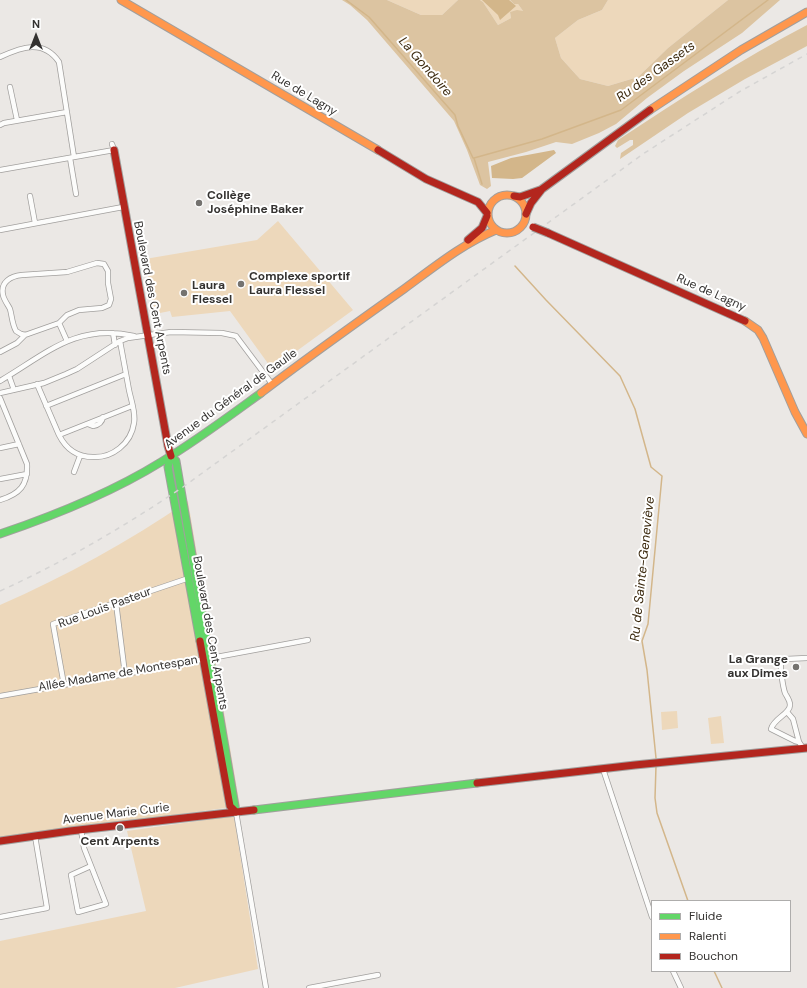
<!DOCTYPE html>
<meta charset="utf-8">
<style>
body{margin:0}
#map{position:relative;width:807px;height:988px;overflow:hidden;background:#ebe8e5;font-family:"DM Sans",sans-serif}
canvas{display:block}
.legend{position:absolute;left:651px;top:900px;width:140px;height:72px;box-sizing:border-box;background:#fff;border:1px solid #aeadac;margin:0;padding:5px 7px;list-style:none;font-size:12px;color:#343230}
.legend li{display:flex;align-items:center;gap:8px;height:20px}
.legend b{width:20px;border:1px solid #aeadac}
.north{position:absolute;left:16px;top:16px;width:40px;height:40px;-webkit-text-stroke:3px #fff;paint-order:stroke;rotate:0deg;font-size:11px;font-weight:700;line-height:16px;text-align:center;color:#343230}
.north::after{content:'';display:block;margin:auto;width:14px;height:18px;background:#343230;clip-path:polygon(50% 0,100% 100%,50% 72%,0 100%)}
</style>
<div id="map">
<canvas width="807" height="988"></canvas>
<ul class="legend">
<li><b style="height:5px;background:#63d668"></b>Fluide</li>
<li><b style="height:5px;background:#ff974d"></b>Ralenti</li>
<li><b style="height:5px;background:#b3261e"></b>Bouchon</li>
</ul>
<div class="north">N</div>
</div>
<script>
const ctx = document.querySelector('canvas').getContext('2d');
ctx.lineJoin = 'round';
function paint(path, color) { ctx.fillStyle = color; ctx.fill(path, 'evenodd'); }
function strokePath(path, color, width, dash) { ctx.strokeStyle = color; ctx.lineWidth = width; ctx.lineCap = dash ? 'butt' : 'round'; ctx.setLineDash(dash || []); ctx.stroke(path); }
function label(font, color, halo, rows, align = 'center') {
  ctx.font = font + ' "DM Sans",sans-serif'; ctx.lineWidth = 4; ctx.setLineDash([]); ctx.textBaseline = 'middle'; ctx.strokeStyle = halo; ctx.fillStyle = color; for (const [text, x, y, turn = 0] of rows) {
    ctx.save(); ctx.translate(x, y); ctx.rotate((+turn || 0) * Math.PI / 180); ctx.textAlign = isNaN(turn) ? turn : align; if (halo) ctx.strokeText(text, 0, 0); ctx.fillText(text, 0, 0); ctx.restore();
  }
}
const green = new Path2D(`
 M387,0H458L442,15H421Z
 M480,0H510L514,4H518L523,11L510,12L511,18L498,25L483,2Z
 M608,0H728L668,48L638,77L608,86L580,79L561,58L555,38L578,20L602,10Z
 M278,221L353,310L272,369L230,311L172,317L170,311L155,314L145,259L257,240Z
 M188,501L240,806L0,838V605C66,576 128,542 188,501Z
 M677,711L678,728L662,730L661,712Z
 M721,716L724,743L711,744L708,718Z
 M234,816L258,969L175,988H0V941L146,911L127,831Z`);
const forest = new Path2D(`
 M342,0H387L421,15H442L458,0H480L483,2L498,25L511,18L510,12L517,10L523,11L518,4H514L510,0H608L602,10L578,20L555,38L561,58L580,79L608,86L638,77L668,48L728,0H780L742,33L684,71L647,98L616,124L599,133L572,144L556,142L526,152L488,162L491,186L487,189L480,185L467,150L454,121L367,20L350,5Z
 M807,25V46L745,79L688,113L620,159L621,153L633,145V140H630L617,148L615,146L618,140C680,99 742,59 807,25Z`);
const water = new Path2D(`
 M482,0H509L516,6L500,20L498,15Z
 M554,150L556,153L522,178L513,179L492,178L491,166L511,158Z`);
const stream = new Path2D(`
 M346,0L369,17L455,115L458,126L473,158H474L482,184
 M474,158L542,139L621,110L768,0
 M515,266L546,300L620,376L635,409L651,467L662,476L648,624L642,641L647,670L656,758
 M656,766L655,798L657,813L688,901
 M714,971L722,988`);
const street = new Path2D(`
 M0,57C22,47 43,39 59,62L74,157
 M10,87L17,120
 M0,125L4,123L67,112
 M70,158L76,194
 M0,170L114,150L112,144
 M30,196L35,223
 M0,230L123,207
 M97,263L104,264L108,271V283L111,299L109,305L102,308L79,310L67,315L59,323L25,335L21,334L16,331C12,324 12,316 10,309C8,305 4,300 3,295C0,282 11,276 22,275L67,272Z
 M59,323L67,341
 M113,333L115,345
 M0,352L17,343L25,335
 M9,376L14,390
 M0,381C46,354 76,323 134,336
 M37,384L59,435C66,449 77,457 93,457C112,458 131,444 134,423C136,413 131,400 129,390C126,374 123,358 120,341
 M0,393L44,383L66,374L77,369L120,341L128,338L171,332L222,333L236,336L272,384
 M0,398L27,464C28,485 20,494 0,500
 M46,406L126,374
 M88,424L93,426C99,425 102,423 103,417
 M59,435L132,406
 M0,448L19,444
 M74,472L80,456
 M0,479L27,474
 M116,603L125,674
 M64,685L53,624L189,578
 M0,696L125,674L308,640
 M787,712L793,719L799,742
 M803,748L799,742L795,741L771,729C774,718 790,714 790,705C790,700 787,697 785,693C783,687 780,668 781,662L786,659L807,658
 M603,769L652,917
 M236,812L266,988
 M81,830L84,848L106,904L78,912L71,875L91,866
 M0,917L47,908L35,836
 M673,971L681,988
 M309,988L378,975`);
const fast = new Path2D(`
 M171,456L176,461L236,812
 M171,456L168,467L200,641
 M0,534C56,515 111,493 161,462C196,441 228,417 261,393
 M254,810L477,783`);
const slow = new Path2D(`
 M121,0L378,150
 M650,110L741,50L807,12
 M488 214a19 19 0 1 1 38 0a19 19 0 1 1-38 0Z
 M745,321L758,330L763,338L795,412L807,434
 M261,393C308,357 356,323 404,289C433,268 462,244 496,230`);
const jam = new Path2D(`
 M114,150L168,446L171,456
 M378,150L426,179L478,202L487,213
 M514,196L520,197L540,190
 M526,214L531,203L542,189L650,110
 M548,233L745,321
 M468,240L482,228L487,216
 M200,641L230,806L236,812
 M477,783L635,765L807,748
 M0,841L70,831L254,810`);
const rail = new Path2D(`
 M0,591C64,562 125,526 183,487L643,154L739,92L807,54`);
const jamBridge = new Path2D(`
 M533,227L548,233`);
const markers = [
 [199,203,4,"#74726f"],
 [241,284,4,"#74726f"],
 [184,293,4,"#74726f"],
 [796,667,4,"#74726f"],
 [120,828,4,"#74726f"]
];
const streetNames = [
 ["Rue de Lagny",304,94,31],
 ["Rue de Lagny",711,293,24],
 ["Boulevard des Cent Arpents",152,298,79],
 ["Avenue du Général de Gaulle",231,399,-36],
 ["Rue Louis Pasteur",105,608,-20],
 ["Boulevard des Cent Arpents",210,633,80],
 ["Allée Madame de Montespan",118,674,-10],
 ["Avenue Marie Curie",116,814,-7]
];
const poiNames = [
 ["Collège",207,196],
 ["Joséphine Baker",207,210],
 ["Complexe sportif",249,277],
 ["Laura Flessel",249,291],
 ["Laura",192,286],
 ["Flessel",192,300],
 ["La Grange",788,660,"right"],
 ["aux Dimes",788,674,"right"],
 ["Cent Arpents",120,842,"center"]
];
const waterNames = [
 ["La Gondoire",425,67,49],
 ["Ru des Gassets",656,72,-36],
 ["Ru de Sainte-Geneviève",643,569,-84]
];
paint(green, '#edd8bb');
paint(forest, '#dcc4a1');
paint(water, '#d3b68a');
strokePath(stream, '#d3b68a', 1.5);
strokePath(street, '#a19f9d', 6);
strokePath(fast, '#a19f9d', 9);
strokePath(slow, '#a19f9d', 9);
strokePath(jam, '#a19f9d', 9);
strokePath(street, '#fcfcfb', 4.5);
strokePath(fast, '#63d668', 7);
strokePath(slow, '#ff974d', 7);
strokePath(jam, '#b3261e', 7);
strokePath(rail, '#d5d4d3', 1.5, [5, 5]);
strokePath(jamBridge, '#a19f9d', 9, []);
strokePath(jamBridge, '#b3261e', 7);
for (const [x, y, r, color] of markers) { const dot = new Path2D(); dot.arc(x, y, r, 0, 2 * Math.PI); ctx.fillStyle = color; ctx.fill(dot); strokePath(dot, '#fff', 1.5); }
label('12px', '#343230', '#fff', streetNames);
label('bold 12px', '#343230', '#fff', poiNames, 'left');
label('italic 13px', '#3c2a0f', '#fff', waterNames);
</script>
